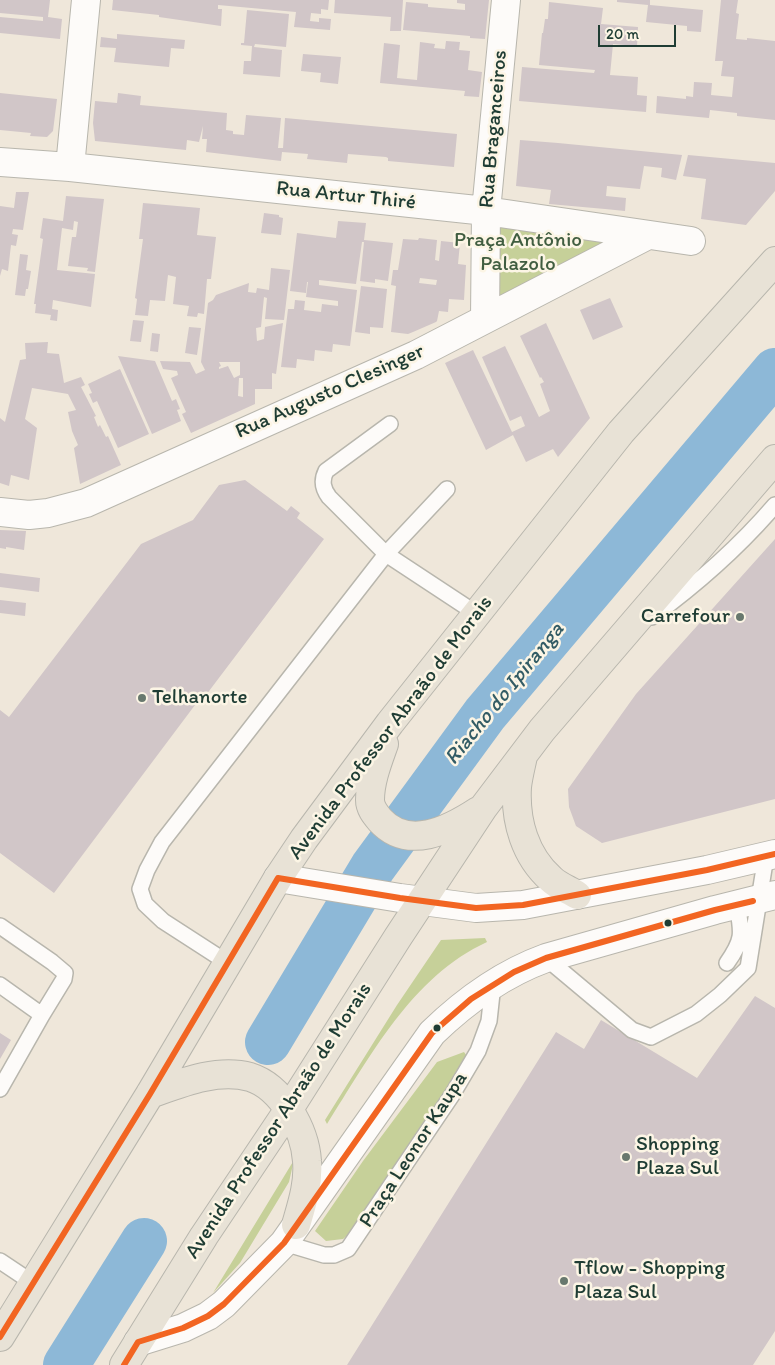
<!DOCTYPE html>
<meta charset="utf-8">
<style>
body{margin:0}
#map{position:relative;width:775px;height:1365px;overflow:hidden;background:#efe7da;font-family:Itim,sans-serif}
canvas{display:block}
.scale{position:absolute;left:598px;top:25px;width:78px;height:22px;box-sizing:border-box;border:2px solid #1f3d34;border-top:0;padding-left:6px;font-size:15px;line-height:18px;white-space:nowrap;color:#1f3d34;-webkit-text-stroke:4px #fcf5e5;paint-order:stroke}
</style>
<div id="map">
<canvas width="775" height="1365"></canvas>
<div class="scale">20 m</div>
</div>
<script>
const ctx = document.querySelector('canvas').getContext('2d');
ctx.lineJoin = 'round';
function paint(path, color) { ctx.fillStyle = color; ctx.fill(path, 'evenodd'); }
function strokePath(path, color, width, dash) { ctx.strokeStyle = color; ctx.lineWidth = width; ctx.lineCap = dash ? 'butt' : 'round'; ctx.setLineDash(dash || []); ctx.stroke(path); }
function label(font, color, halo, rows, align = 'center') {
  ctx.font = font + ' Itim,sans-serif'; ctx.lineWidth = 5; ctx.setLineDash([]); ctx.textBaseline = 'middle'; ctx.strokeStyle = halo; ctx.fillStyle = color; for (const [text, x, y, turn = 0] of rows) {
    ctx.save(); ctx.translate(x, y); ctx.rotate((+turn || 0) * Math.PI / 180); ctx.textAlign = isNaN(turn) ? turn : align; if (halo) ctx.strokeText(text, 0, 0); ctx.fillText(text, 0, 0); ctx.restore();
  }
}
const green = new Path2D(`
 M474,206L643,232L481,318Z
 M485,938L487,942C411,977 370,1057 327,1124L325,1120L397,1005L441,940Z
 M464,1052L469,1059L349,1234L343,1239L326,1241L315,1231L363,1161L437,1062Z
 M294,1160L289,1182L240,1263L213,1293Z`);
const river = new Path2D(`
 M268,1042L373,867L485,714L775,371
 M66,1365L144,1241`);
const building = new Path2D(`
 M0,0H50L48,17L62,19L60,39L0,33V17L43,21V17L0,13Z
 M113,0H329L328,10L321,9V14L311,13L310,21L319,22V18L331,19L330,30L294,27L296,12L218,5V9H222L221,26L159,17V15L112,10Z
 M335,0H403L401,31H390L391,17L334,13Z
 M457,0H489L485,39L470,38V36L403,30L406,2L428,4V7L465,10V4L457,3Z
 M617,0H650V5L703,10L701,32L687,31V26L646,22L648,5L617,2Z
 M721,0H738L736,13L739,14L736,39L747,40V38L775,41V120L737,116V113L710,110L709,118L656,113L657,96L686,99V96L693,97L694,82L712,83L711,95L732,97L734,77L721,76L723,61H715Z
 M549,2L603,8L601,24L638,27L637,46L613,44L610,75L638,77L637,95L647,96L646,112L519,101L522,67L594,73L595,70L539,65L542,33H543L545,19H548Z
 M247,10L289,14L286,47L255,44L254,47L282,50L280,77L243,74L244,61H251L252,46L241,45V43H244Z
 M117,34L185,40L184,49L171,48L169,67L114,62L116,48L100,47L101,37L117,39Z
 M446,41L460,42L459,50L470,51L468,70L482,72L479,97L464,96L465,91L380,83L384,43L400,45L397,78L417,80L420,42L435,44L434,48L445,49Z
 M303,54L341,57L338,84L320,82L321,73L301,71Z
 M0,93L57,99L53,131L47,137L30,136L31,133L0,130Z
 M118,93L141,96L140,105L227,113L226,130L233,131V134L244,135L246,115L281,118L278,148H283L285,118L457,134L454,167L388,161V158L386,157L348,154L347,163L307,159L308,154L282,152L281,161L206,152L207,139H202L203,126L199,142L187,140L186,150L95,141L93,123L95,101L117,103Z
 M520,140L558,143L682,155L676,180L661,177L662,168L644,166L640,189L607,186L606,196L626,198L625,211L605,209L549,204L551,190L516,186Z
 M688,155L775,163V191L746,225L701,219L706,179L683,176Z
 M16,192H29L23,230L13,229L12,234L18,235L16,246L11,245L8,271L2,269L0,276V206L14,208Z
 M66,196L104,199L95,272L87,271L88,268L68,266L72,237H76L78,222L74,221L73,230L62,228L57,270L95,274L91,307L53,300L52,309L58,310L57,321L50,320L51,315L35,313L36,304H34L43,239L40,238L43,218L63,221Z
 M143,203L200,208L197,235L216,237L211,279H207L204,314L198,313L197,317L187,316L189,306L173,304L176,277L168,275L165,301L150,300L148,316L135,315L137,299L135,298L143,239H139Z
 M264,213L279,215V217L283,218L281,235L261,233Z
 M338,221L366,223L364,240L393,243L388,281L375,279V283L360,281L364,242H362L356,284L319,280V285L357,290L350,346L333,344L332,352L315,350L314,361L297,359L296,368L281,367L288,309H294L295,300L305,301L304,310L321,312L322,304L338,306V301L306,297L308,282H307L306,293L290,291L297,233L336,238Z
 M419,238L437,240L435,260L439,261L441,241L460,243L458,264L466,265L464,300L449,299L448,312L439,311L437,321L436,322L413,332L408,334L391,332L396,286L391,285L393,270H398L403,239L418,240ZM420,278L437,280L436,285L419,283Z
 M20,254L28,255L26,270L31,271L28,289H26L25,296L15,295Z
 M271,268L290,270L284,320L265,319L267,298L264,297L261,327L256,328L257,341L264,339L265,327L283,323L276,374L272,373V389H255V404L191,433L182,414L186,412L171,378L178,375L177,371L163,369L160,361L190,362L196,374L205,370L201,362L208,303L213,300L216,295L249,283L248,292L256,293L257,288L269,290ZM219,362H240V375L234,378L228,366L219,369V367L221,366ZM239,378H243V397L238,396Z
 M361,286L387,289L383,328L370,327V334L355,332Z
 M610,298L623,327L593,340L580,310Z
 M133,320L144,321L141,342L130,341Z
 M546,323L590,418L558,457L553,449L526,462L513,435L486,450L445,363L473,350L512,432L525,426L521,416L510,421L482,357L505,346L539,417L550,411L540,384L544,382L541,377L540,378L520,336Z
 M189,327L201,328L197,355L185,353Z
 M152,333L160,334L158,352L150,351Z
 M48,342L47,353L59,354L64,383L81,377L85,385L81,387L96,416L94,417L98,427L100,425L106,437L108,436L121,465L80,484L74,448L78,445L72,431L68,412L76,410L68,394L32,388L25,419L37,428L29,480L11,475L9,486L0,483V418L5,422L20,360L26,359L25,343Z
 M118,356L155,361L172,401L176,399L180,409L177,410L181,421L152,434Z
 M120,369L149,434L118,448L97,401L93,403L89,394L92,393L88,384Z
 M245,480L287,511L291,506L300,513L297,518L324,539L203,699L201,697L54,893L0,853V710L9,717L141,544L193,520L219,485Z
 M0,530L26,531L24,550L6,547V549L0,548Z
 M775,539V799L602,843L576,826L569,807L568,789L636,694Z
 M0,573L40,578L39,592L0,587Z
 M0,600L26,603L25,616L0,613Z
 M755,996L775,1008V1331L753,1365H347L556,1032L584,1049L601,1020L697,1078Z
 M0,1033L11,1040L0,1059Z`);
const service = new Path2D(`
 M390,424L326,471C321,481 323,489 329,497L386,554L447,489
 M652,617C697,584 739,547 775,505
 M0,926L52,962L65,973L64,979L42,1015L0,1089
 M546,958L632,1030L651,1037L696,1014L720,995L748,968L766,856
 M228,963L163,921L145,904L140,889L147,870L162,842L386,554L477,614
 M727,963C744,939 742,933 737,905
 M0,985L42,1015
 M284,1243L324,1255H334L348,1249L452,1095L478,1051L489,1021L493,984
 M0,1261L33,1283`);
const minor = new Path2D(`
 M0,162L70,167L486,211L691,241
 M70,167L86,0
 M485,319L486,211L506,0
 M0,512L29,515L48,513L86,503L416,355L648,235`);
const tertiary = new Path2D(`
 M278,878L400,898L476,908L523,905L707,870L775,854
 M138,1342L183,1328L208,1316L224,1304L284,1243L432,1033C465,1001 502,974 546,958L715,910L775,895`);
const primary = new Path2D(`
 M384,744C378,761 370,781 370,800C370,808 375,814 380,820C408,851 449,830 478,811
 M523,756C521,766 518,777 517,787C515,821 525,856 551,879C558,886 569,890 577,895
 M150,1094C181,1083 217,1068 250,1077C282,1087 305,1130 307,1161C309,1183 302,1204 296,1225
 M0,1337L150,1094L278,878L304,839L390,723L621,432L775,261
 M124,1365L204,1236L289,1109L398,937L483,808L542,730L775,459`);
const bus1 = new Path2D(`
 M0,1337L150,1094L278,878L400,898L476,908L523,905L707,870L775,854
 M124,1365L138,1342L183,1328L208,1316L224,1304L284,1243L432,1033L471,999L514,972L546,958L715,910L753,901`);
const markers = [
 [740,617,5,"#68786e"],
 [142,698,5,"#68786e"],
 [668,923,4.5,"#1f3d34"],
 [437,1028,4.5,"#1f3d34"],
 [626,1157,5,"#68786e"],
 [564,1281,5,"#68786e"]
];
const streetNames = [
 ["Rua Braganceiros",494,129,-85],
 ["Rua Artur Thiré",346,196,6],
 ["Rua Augusto Clesinger",330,392,-24],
 ["Avenida Professor Abraão de Morais",391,728,-53],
 ["Avenida Professor Abraão de Morais",279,1121,-57],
 ["Praça Leonor Kaupa",414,1150,-57]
];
const parkNames = [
 ["Praça Antônio",518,241],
 ["Palazolo",518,265]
];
const poiNames = [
 ["Carrefour",730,617,"right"],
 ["Telhanorte",152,698],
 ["Shopping",636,1145],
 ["Plaza Sul",636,1169],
 ["Tflow - Shopping",574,1269],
 ["Plaza Sul",574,1293]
];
const waterNames = [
 ["Riacho do Ipiranga",505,694,-51]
];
paint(green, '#c6d099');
strokePath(river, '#8db8d7', 46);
paint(building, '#d1c6c8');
strokePath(service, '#b8b6ad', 18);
strokePath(minor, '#b8b6ad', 30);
strokePath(tertiary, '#b8b6ad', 30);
strokePath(primary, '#b8b6ad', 30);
strokePath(service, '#fdfbf9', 15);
strokePath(minor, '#fdfbf9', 28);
strokePath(tertiary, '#fdfbf9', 28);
strokePath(primary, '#e8e2d6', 28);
strokePath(bus1, '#f26522', 6);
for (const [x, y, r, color] of markers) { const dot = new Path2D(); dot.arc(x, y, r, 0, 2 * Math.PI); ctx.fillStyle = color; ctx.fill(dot); strokePath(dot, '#fcf5e5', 2); }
label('21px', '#1f3d34', '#fcf5e5', streetNames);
label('21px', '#405d40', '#fcf5e5', parkNames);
label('21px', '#1f3d34', '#fcf5e5', poiNames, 'left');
label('italic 22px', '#335c65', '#fcf5e5', waterNames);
</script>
